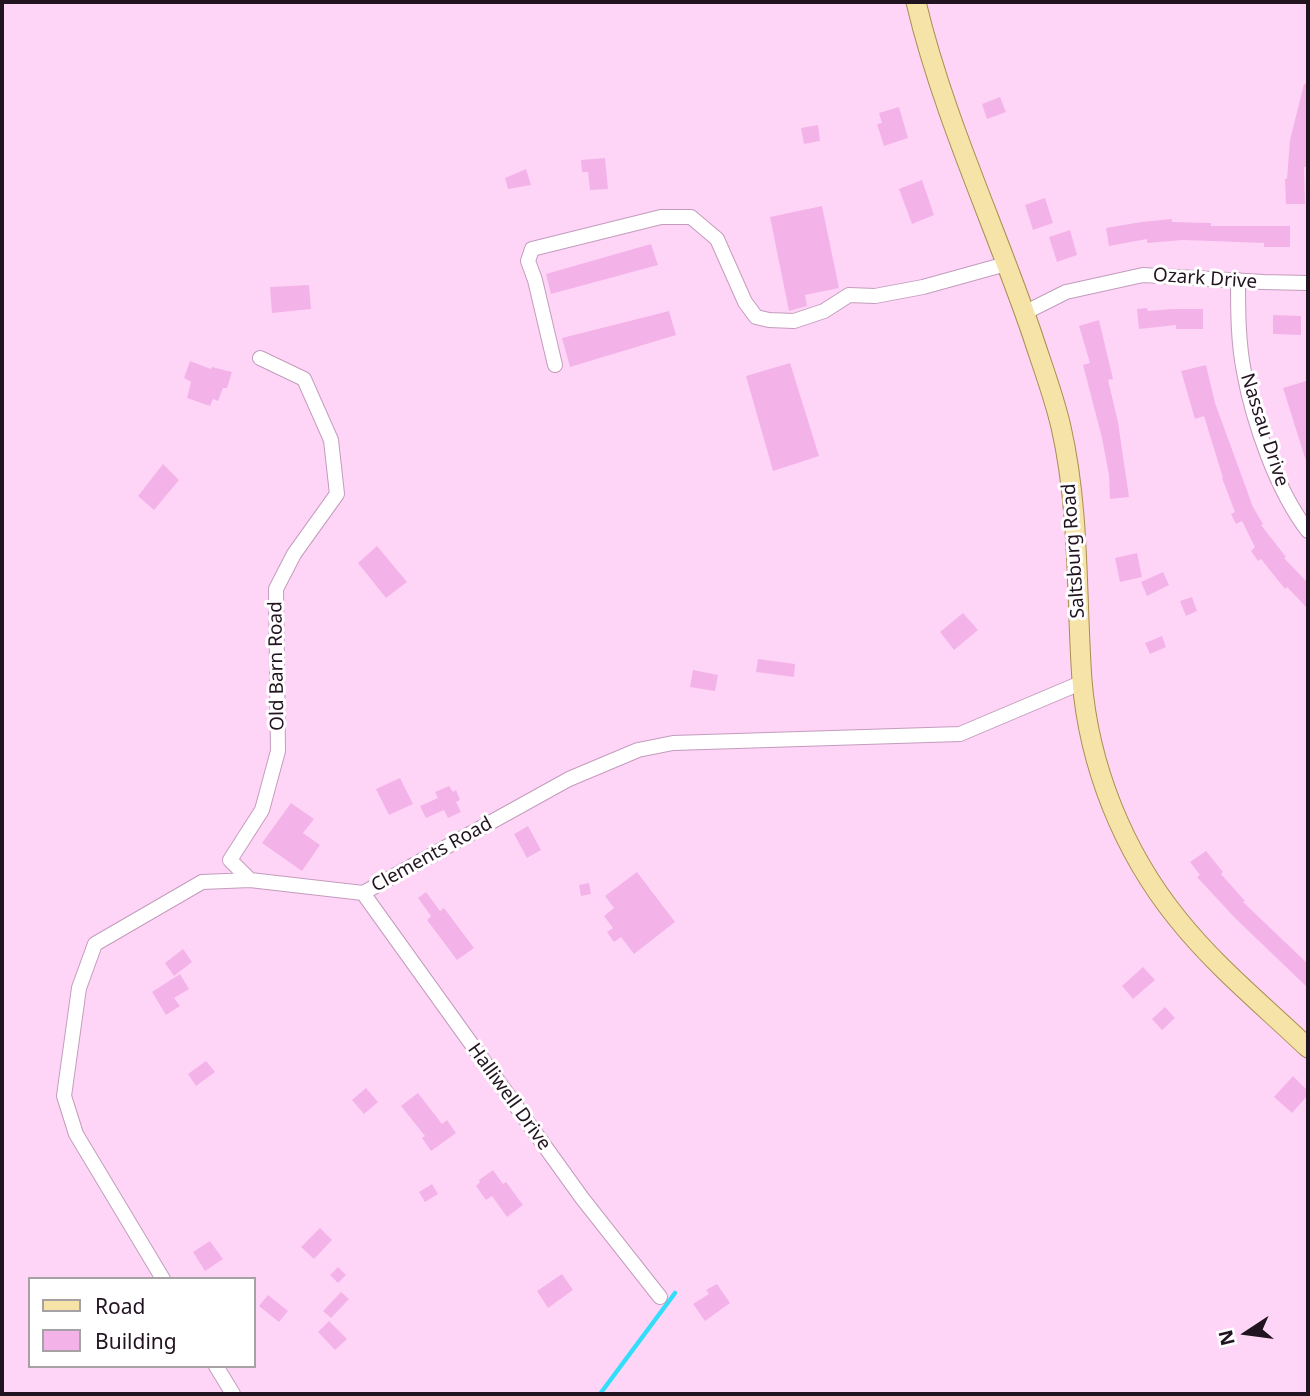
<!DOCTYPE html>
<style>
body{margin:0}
#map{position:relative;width:1310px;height:1396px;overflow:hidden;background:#ffd5f7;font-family:"Noto Sans",sans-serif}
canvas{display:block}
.frame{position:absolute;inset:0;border:4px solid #21131f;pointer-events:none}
.legend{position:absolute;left:28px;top:1277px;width:228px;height:91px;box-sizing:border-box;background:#fff;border:2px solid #a6a1a5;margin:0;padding:9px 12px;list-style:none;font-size:21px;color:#21131f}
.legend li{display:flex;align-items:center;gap:14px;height:35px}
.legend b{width:35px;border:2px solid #a6a1a5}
.north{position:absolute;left:1212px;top:1298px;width:70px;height:70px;-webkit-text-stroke:5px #fff;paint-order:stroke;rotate:257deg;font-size:19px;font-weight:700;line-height:28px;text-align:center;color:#21131f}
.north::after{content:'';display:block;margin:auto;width:24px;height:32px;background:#21131f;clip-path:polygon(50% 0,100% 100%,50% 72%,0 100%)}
</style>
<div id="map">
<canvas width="1310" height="1396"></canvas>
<div class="frame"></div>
<ul class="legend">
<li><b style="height:9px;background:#f6e3a7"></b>Road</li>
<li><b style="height:19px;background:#f3b3e9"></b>Building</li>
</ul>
<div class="north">N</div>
</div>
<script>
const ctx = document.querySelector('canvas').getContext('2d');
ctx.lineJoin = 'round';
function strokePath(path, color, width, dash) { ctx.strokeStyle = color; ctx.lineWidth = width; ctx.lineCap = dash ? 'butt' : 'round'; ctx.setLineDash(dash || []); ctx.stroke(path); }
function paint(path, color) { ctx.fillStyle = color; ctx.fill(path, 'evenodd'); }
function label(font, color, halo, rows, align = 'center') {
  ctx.font = font + ' "Noto Sans",sans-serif'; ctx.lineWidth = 6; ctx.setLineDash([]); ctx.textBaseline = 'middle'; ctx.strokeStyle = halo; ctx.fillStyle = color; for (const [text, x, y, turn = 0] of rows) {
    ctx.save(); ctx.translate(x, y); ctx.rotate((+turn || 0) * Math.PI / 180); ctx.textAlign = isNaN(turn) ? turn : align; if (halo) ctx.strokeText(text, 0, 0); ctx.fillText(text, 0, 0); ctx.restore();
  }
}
const stream = new Path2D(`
 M600,1394L675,1293`);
const building = new Path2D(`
 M1304,84H1308V167H1304L1305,204H1286L1285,179H1287L1290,140Z
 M1000,97L1006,112L987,119L982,104Z
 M899,107L908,138L884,146L877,124L882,123L879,113Z
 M818,125L820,141L804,144L801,128Z
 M605,158L608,189L590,190L588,172H582L581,160Z
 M526,169L531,185L508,189L505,178Z
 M922,180L934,215L912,224L899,189Z
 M1045,198L1053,223L1033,230L1025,205Z
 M822,206L839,288L805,295L807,306L789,311L770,217Z
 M1172,219V222L1211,223V226H1290V247H1264V243L1183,240L1147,243V239L1109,246L1106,228L1141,222Z
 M1070,230L1077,255L1057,262L1049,237Z
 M651,244L658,265L551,294L546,274Z
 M309,285L311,309L272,313L270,287Z
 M1147,308L1148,311L1172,309H1203V329H1176V325L1139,329L1137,309Z
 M669,311L676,335L570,367L562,338Z
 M1273,315L1301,316V335L1273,334Z
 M1099,320L1113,379L1108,380L1118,422L1129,497L1110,499L1109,475L1102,438L1083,365L1090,363L1079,326Z
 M190,361L211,369L212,367L232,372L227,388H223L218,401L213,399L210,406L187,398L191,382L184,378Z
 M790,363L819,456L773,471L746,376Z
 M1206,365L1215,403L1253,507L1263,524L1261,525L1286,557L1284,558L1308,583V609L1287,587L1285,589L1261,559L1258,561L1251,551L1255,547L1242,521L1236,524L1231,514L1235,512L1222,478H1223L1204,416L1195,419L1181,371Z
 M1306,381L1308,389V460L1306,461L1283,388Z
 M163,464L179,480L154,510L138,496Z
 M377,546L407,582L386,598L358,563Z
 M1137,553L1142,577L1120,582L1115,558Z
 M1163,572L1169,585L1147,596L1141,582Z
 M1192,597L1197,611L1186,616L1180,601Z
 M963,613L978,630L954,650L940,632Z
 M1162,636L1166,647L1150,654L1145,643Z
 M758,659L795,664L794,677L756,672Z
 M693,670L718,675L715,691L690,687Z
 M400,778L413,804L389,815L376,789Z
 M449,786L453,792L456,790L460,800L456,802L461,812L448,818L444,810L426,818L420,806L438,798L435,792Z
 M291,803L314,819L303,833L320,845L302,871L262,843Z
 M528,826L541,850L527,858L514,834Z
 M1206,851L1223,872L1221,874L1245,901L1243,902L1308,964V988L1235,918L1197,877L1200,875L1190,862Z
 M637,872L675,922L634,954L621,937L614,942L607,932L613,928L604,916L614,908L605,896Z
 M589,883L591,894L581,896L579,885Z
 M426,892L440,911L444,908L474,948L457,960L427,920L431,916L418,898Z
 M183,949L192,962L174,976L165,963Z
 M1143,967L1155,980L1133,999L1122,986Z
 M180,974L189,989L174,998L180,1006L166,1015L152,992Z
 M1165,1007L1175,1018L1162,1030L1152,1019Z
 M206,1061L215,1072L196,1086L188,1074Z
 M1293,1076L1308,1091V1095L1292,1113L1274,1097Z
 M366,1088L378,1102L364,1114L352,1100Z
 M418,1093L442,1124L447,1120L456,1133L431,1151L422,1138L425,1136L401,1106Z
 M493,1170L503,1184L506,1182L523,1205L507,1217L492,1196L486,1200L476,1186L480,1182L479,1180Z
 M432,1184L438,1194L425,1202L419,1192Z
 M320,1228L332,1240L314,1259L301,1247Z
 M210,1241L223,1259L205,1271L193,1252Z
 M338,1267L346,1275L338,1283L330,1275Z
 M562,1274L573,1290L548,1308L537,1291Z
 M717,1284L730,1303L705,1321L693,1304L709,1294L706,1290Z
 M341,1292L349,1299L331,1318L323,1311Z
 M268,1295L288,1311L279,1322L259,1306Z
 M329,1321L347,1339L335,1350L318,1332Z`);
const minor = new Path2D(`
 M1238,280C1238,310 1238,342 1244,372C1253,422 1277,491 1308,531
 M1024,313L1066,292L1143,275L1263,282L1308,283
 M555,365L535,280L528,261L532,249L661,217H691L717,239L745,302L756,317L769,320L794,321L824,311L849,295L875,296L923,287L1006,264
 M250,880L230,860L262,810L278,751L276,589L294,554L337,494L331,440L304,379L260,358
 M363,893L582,1198L660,1297
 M163,1279L76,1134L64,1096L79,988L95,944L202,882L250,880L363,893L569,779L638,750L673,743L960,734L1083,682
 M216,1366L233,1394`);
const major = new Path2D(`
 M916,2C943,116 994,223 1032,334C1042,365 1054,396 1061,427C1080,510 1076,596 1082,680C1089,766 1123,851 1177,918C1215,966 1264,1006 1308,1048`);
const streetNames = [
 ["Ozark Drive",1205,279,4],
 ["Nassau Drive",1264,430,72],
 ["Saltsburg Road",1074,551,-94],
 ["Old Barn Road",277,666,-91],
 ["Clements Road",432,855,-29],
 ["Halliwell Drive",509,1097,54]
];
strokePath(stream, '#34defa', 4.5);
paint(building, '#f3b3e9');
strokePath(minor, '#c39cbd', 16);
strokePath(major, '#a88e52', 21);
strokePath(minor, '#fff', 14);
strokePath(major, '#f6e3a7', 19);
label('19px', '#21131f', '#fff', streetNames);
</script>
